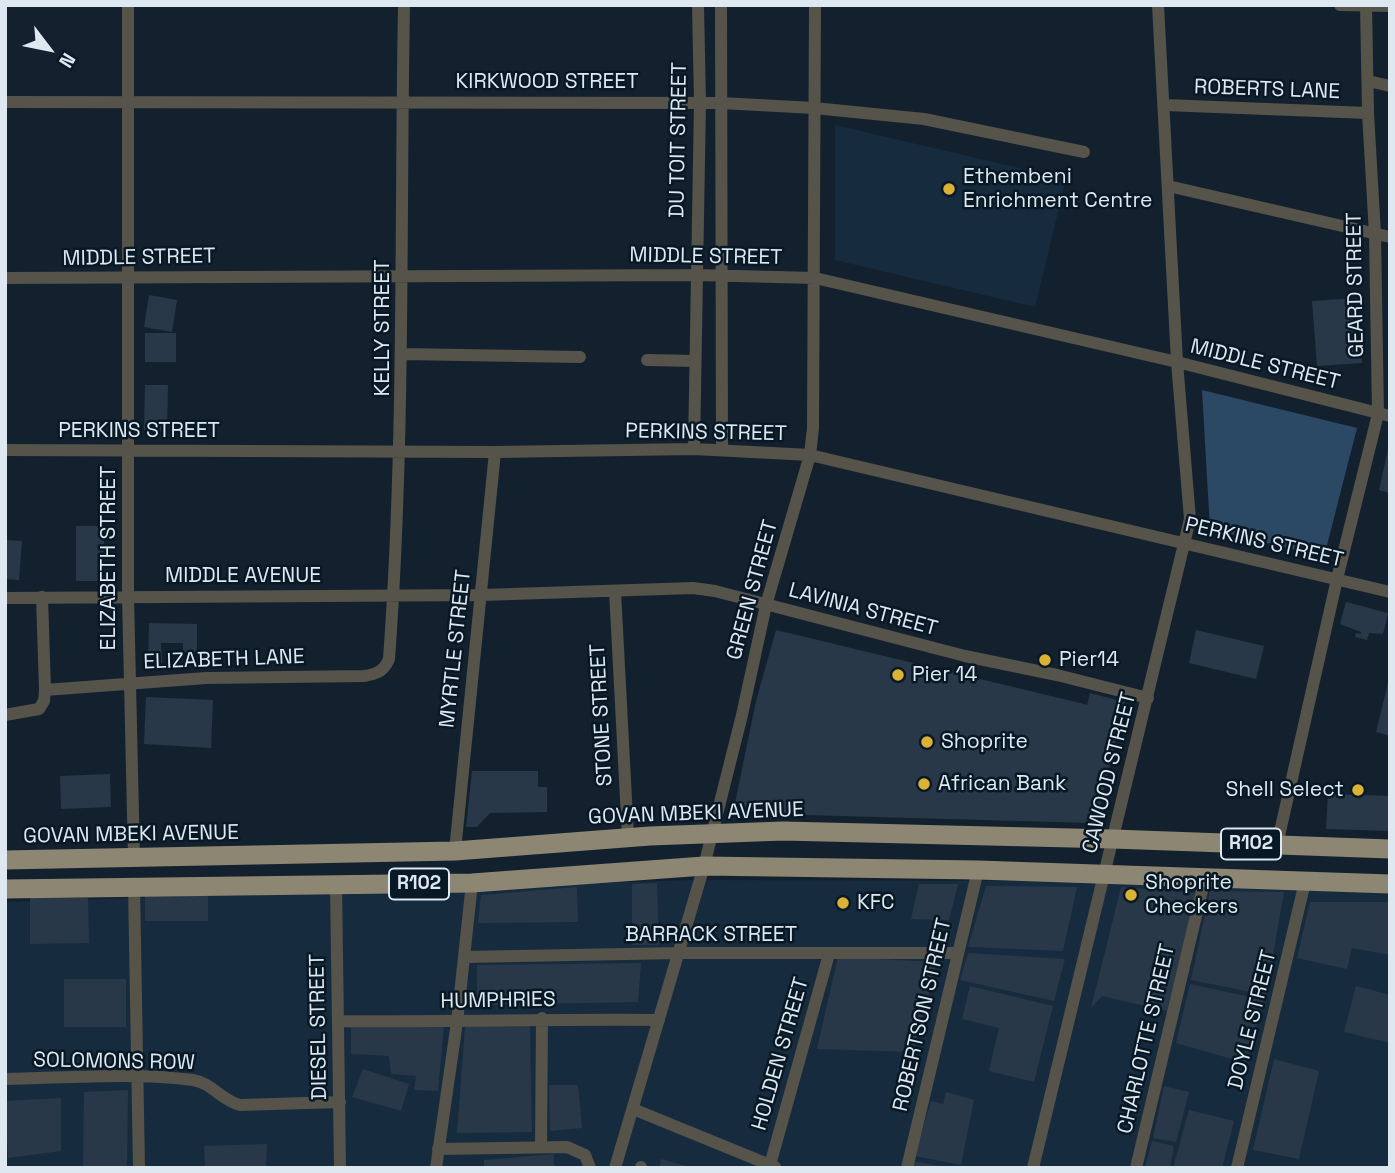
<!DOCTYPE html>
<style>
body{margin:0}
#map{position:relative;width:1395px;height:1173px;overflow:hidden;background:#13212f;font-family:"Space Grotesk",sans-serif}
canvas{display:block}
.frame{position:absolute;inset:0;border:7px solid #dee8f1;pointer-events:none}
.north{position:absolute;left:14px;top:14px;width:70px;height:70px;-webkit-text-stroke:5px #091825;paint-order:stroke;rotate:122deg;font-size:19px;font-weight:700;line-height:28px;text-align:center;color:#dee8f1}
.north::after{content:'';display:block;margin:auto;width:24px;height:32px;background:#dee8f1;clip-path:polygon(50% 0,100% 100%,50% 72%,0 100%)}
</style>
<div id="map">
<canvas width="1395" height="1173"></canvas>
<div class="frame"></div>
<div class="north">N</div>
</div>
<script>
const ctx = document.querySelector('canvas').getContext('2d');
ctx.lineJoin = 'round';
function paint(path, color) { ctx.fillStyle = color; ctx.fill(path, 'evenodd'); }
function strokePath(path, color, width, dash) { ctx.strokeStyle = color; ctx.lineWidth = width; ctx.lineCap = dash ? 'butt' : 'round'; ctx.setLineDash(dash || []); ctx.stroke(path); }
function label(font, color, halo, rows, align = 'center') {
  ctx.font = font + ' "Space Grotesk",sans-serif'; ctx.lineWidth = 5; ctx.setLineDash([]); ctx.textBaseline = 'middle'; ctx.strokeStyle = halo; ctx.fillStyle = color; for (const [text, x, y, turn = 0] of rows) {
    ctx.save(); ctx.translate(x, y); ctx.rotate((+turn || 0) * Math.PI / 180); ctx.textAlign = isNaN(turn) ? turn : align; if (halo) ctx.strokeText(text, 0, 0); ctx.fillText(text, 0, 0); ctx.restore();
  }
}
const built = new Path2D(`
 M835,125L1066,179L1035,307L835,260Z
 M689,880L1101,881L1390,893V1168H5V902Z`);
const green = new Path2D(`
 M1202,390L1357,428L1324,557L1210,529Z`);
const building = new Path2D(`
 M149,295L177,300L172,332L144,327Z
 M1357,298L1362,363L1317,366L1312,301Z
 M145,333H176V362H145Z
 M145,385H168L167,431L144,430Z
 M1389,445H1390V493L1379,490Z
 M76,526H104V581H76Z
 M5,540L22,541L19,580L5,579Z
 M1346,602L1388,613L1383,634L1369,633L1367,640L1355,637L1356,633L1361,634V632L1340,624Z
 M149,623L197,624V652L183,653V643H161L162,663H148Z
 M776,630L1084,704L1087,705L1090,693L1125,702L1097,818L1091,823L733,813L756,701Z
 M1196,630L1264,646L1256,679L1189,663Z
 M1389,679H1390V736L1376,732Z
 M146,697L213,700L211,748L144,744Z
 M472,771H538V787H547V812L490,813L477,827H466Z
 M110,774L111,807L61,809L60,776Z
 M1328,794L1390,796V831L1326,829Z
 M657,883L659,945H632V884Z
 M919,884H958L949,920L911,919Z
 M986,886L1077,887L1063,951L968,947Z
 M577,887L578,922L478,923L481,895Z
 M1121,887L1196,893L1167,1011L1102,996L1091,1008Z
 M1210,891L1284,892L1266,995L1191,980Z
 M208,895V921H145V896Z
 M30,898H88L89,943L30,944Z
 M1310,902H1390V955L1352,948L1347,969L1297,958Z
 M968,953L1065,959L1054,1001L960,980Z
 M838,957L937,962L914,1052L817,1049Z
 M641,963L638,1002L477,1005V965Z
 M64,979H126V1027H64Z
 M1190,984L1264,1000L1246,1063L1176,1043Z
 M970,986L1053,1006L1034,1082L989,1071L999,1028L962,1019Z
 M1356,986L1390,995V1043L1344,1032Z
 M444,1025L438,1091L414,1090L416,1076L391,1074L389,1056L351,1054V1026Z
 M530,1025L532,1132L457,1133L465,1027Z
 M1274,1059L1319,1071L1299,1159L1253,1150Z
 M363,1069L409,1084L401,1111L352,1097Z
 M549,1085H578L582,1128L550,1131Z
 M1164,1086L1189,1092L1176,1142L1153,1138Z
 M128,1090L127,1168H83L84,1092Z
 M946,1092L974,1100L961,1165L915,1156L931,1101L943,1104Z
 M61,1098V1151L8,1158L5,1101Z
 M1189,1110L1234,1121L1222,1168H1173Z
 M1152,1141L1174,1146L1170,1168H1145Z
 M267,1144L266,1168H205L204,1146Z
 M554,1154V1168H484V1160Z
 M661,1159L689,1167V1168H659Z
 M913,1161L940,1166V1168H912Z`);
const street = new Path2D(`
 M128,5V596L134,858
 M721,5L722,450
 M1340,5L1390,6
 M1368,81L1390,86
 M5,102L721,103L814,108L924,119L1084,152
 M1165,105L1368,113
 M1168,186L1390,237
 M5,278L696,275L815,278L1177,362L1390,416
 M402,354L580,357
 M647,360L695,361
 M694,449L700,102L698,5
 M5,450L495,452L694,449L810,455L1390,592
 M615,591L628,837
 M42,597L45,690L206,678L364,676C377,674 384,671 389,659C405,441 400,223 404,5
 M5,598L482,595L693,588L715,591L965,656L1057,675L1148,698
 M5,715L39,709L44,701L45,690
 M1277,845L1337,579L1378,414L1375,234L1368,113L1366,5
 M455,851L495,452
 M336,884L340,1168
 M134,886L139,1168
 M464,957L680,953H958
 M338,1021C445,1022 552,1019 659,1020
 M5,1079C65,1078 135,1072 193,1080C212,1083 222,1101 240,1105L340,1102
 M633,1109L775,1167
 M541,1147L542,1018
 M438,1149L567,1147L585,1155L590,1168
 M770,1165L829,954
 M436,1168L457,1022L472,883
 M615,1168L704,866L742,715L766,605L810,455L813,428L815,5
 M641,1168V1167
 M907,1168L978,870
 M1033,1168L1190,519L1177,362L1158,5
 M1136,1168L1205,878
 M1237,1168L1305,882`);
const primary = new Path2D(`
 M5,860L455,851L650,836L783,831L1113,839L1390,849
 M5,889L472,883L704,866L978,870L1390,884`);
const markers = [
 [949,189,7,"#dbb233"],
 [1045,660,7,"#dbb233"],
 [898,675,7,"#dbb233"],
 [927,742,7,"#dbb233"],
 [924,784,7,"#dbb233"],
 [1358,790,7,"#dbb233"],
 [1131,895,7,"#dbb233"],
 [843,903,7,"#dbb233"]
];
const shields = [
 [1251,844,60],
 [419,884,60]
];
const shieldNames = [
 ["R102",1251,844],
 ["R102",419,884]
];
const streetNames = [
 ["KIRKWOOD STREET",547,82],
 ["ROBERTS LANE",1267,90,2],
 ["DU TOIT STREET",679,140,-89],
 ["MIDDLE STREET",706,257,1],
 ["MIDDLE STREET",139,258,-1],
 ["GEARD STREET",1356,285,-91],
 ["KELLY STREET",383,328,-90],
 ["MIDDLE STREET",1265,365,14],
 ["PERKINS STREET",139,431],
 ["PERKINS STREET",706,433,1],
 ["PERKINS STREET",1264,543,13],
 ["ELIZABETH STREET",109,558,-90],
 ["MIDDLE AVENUE",243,576],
 ["GREEN STREET",753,590,-75],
 ["LAVINIA STREET",863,610,15],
 ["MYRTLE STREET",456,649,-84],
 ["ELIZABETH LANE",224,660,-2],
 ["STONE STREET",602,715,-93],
 ["CAWOOD STREET",1110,773,-76],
 ["GOVAN MBEKI AVENUE",696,814,-2],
 ["GOVAN MBEKI AVENUE",131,835,-1],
 ["BARRACK STREET",711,935],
 ["HUMPHRIES",498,1001,-1],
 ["ROBERTSON STREET",923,1015,-77],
 ["DOYLE STREET",1253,1020,-76],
 ["DIESEL STREET",319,1027,-91],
 ["CHARLOTTE STREET",1147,1039,-77],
 ["HOLDEN STREET",781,1054,-74],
 ["SOLOMONS ROW",114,1062,1]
];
const poiNames = [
 ["Ethembeni",963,177],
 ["Enrichment Centre",963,201],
 ["Pier14",1059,660],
 ["Pier 14",912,675],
 ["Shoprite",941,742],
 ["African Bank",938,784],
 ["Shell Select",1344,790,"right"],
 ["Shoprite",1145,883],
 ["Checkers",1145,907],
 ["KFC",857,903]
];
paint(built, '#172b3e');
paint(green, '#2b4864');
paint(building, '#293848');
strokePath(street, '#56534a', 12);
strokePath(primary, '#8d8673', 19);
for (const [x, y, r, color] of markers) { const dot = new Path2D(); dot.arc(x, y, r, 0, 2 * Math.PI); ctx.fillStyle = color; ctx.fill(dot); strokePath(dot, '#091825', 2.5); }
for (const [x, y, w] of shields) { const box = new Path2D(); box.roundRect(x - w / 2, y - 15.5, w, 31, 5); ctx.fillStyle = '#091825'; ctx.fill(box); strokePath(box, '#dee8f1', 2); }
label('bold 19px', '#dee8f1', null, shieldNames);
label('21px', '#dee8f1', '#091825', streetNames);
label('21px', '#dee8f1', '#091825', poiNames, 'left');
</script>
